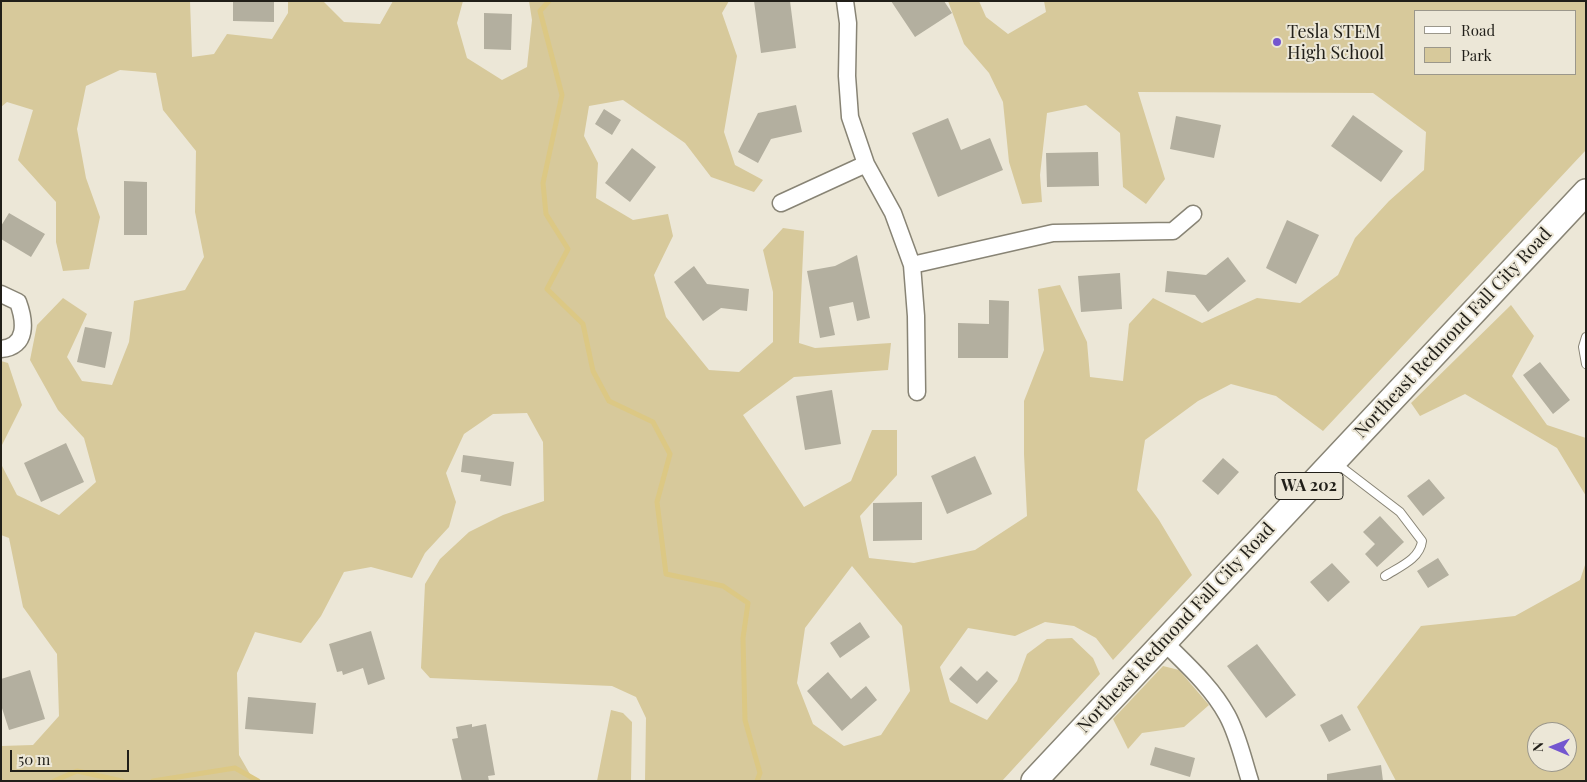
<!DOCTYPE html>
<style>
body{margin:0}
#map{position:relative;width:1587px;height:782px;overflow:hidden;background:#ece7d7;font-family:"Playfair Display",serif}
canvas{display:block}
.frame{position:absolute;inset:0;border:2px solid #211f19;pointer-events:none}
.legend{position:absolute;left:1414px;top:10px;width:162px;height:65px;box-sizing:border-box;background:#ece7d7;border:1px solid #9b978b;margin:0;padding:6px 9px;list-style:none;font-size:15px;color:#211f19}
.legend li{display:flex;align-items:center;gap:10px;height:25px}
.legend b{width:25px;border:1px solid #9b978b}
.north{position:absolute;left:1527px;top:722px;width:50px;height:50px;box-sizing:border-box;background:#ece7d7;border:1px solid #9b978b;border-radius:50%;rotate:271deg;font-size:14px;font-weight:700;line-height:20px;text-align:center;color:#211f19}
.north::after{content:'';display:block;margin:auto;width:18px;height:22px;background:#7456cf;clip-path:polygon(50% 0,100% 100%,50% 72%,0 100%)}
.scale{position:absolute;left:10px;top:750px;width:119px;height:22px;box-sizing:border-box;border:2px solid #211f19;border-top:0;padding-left:6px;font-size:15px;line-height:18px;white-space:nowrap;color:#211f19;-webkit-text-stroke:4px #ece7d7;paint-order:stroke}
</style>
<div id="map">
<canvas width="1587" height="782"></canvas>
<div class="frame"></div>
<ul class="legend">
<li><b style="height:6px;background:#fff"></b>Road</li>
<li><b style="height:14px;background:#d7c99b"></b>Park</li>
</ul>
<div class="north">N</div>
<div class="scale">50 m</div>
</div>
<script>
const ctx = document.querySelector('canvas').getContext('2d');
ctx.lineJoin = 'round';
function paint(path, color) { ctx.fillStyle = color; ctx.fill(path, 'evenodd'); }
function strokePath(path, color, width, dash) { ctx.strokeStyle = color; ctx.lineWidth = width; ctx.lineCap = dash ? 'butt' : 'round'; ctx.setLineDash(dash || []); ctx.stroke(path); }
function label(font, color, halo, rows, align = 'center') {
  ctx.font = font + ' "Playfair Display",serif'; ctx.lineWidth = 4; ctx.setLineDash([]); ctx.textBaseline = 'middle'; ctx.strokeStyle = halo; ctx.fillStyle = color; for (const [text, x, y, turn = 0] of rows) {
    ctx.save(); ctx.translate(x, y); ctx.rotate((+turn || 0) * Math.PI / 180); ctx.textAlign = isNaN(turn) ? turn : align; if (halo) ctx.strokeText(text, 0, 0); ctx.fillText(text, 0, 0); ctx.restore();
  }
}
const green = new Path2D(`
 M1,1H190L192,57L214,54L227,34L272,39L288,13V1H323L344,22L380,24L393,1H463L457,23L467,58L502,80L527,67L532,20L529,1H729L722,13L737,56L724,132L735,165L763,180L754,192L711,177L685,143L623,100L589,106L584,136L598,163L596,198L633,220L668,214L673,236L654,275L666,317L709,370L739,372L773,342V292L763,250L783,228L804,231L799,343L815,348L891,343L888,370L794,377L743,415L804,507L851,481L872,430H897V475L860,516L869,558L914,563L975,550L1027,516L1024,454V401L1044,350L1038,289L1060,285L1087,342L1090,377L1123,381L1129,324L1153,298L1202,323L1257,298L1300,303L1338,275L1355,238L1389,201L1424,170L1426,132L1373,93L1138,92L1165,179L1146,204L1123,187L1120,133L1086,105L1047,113L1040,175L1042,202L1022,204L1009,162L1003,102L989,73L964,44L948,1H979L986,17L1008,34L1046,12L1044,1H1586V150L1323,431L1276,396L1231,384L1198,401L1145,440L1137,490L1159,520L1192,575L1113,660L1096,638L1074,626L1045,622L1015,636L968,628L940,667L950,702L987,720L1017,681L1027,654L1047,639L1072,638L1093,658L1100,674L1002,781H645L646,718L636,697L612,686L430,678L421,668L425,584L440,559L469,532L503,515L544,501L543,442L527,413L493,414L464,434L446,473L456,502L449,527L425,553L412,578L371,567L344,572L321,616L301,643L255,632L237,673L239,755L254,781H1V746L33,745L59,716L57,654L23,607L9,538L1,535V464L17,495L59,515L96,482L84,438L58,410L30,360L37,325L63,298L87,314L67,357L82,381L112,385L129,342L134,301L185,290L204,257L195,212L196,151L163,110L156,73L120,70L86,86L77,129L86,178L100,217L89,269L63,271L56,242V202L18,160L33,110L7,102L1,107ZM1416,11H1576V74H1416ZM852,566L902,626L910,691L881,735L844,746L813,724L797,683L805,628Z
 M1511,305L1534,336L1512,376L1547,425L1586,438V496L1557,448L1465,394L1420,416L1411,403Z
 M1,361L8,363L22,405L1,447Z
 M1586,562V781H1396L1357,707L1421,626L1515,616L1580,580ZM1537,732H1567V762H1537Z
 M1163,666L1179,670L1209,705L1184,727L1142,733L1128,749L1113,719Z
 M611,710L623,713L632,722L631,781H597Z`);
const stream = new Path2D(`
 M549,1L540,11L562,95L543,183L546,214L568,249L547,289L583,324L593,371L609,401L653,422L670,454L657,502L666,574L723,586L748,603L743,638L745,720L760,773L757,781
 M54,781L77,771L122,781
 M153,781L235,768L258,781`);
const building = new Path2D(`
 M233,1H274V22L233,21Z
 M754,1H790L796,48L761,53Z
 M891,1H944L952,13L915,37Z
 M484,13L512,14L511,50L484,49Z
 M796,105L802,132L771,139L758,163L738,152L758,113Z
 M604,109L621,120L612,135L595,124Z
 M1353,115L1403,151L1381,182L1331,146Z
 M1176,116L1221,125L1214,158L1170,149Z
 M948,118L961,150L990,138L1003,170L938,197L912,133Z
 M632,148L656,167L630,202L605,183Z
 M1098,152L1099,186L1047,187L1046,153Z
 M124,181L147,182V235H124Z
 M9,213L45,234L31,257L1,239V226Z
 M1287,220L1319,235L1296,284L1266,268Z
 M857,255L870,318L857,321L853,302L829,307L835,335L820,338L807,271L835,266Z
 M1228,257L1246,281L1208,312L1195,295L1165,292L1167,271L1206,275Z
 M694,266L707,284L749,289L747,311L721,308L703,321L674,282Z
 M1120,273L1122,309L1081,312L1078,276Z
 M989,300L1009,301L1008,358H958V323L989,324Z
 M85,327L112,332L105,368L77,362Z
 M1540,362L1570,400L1553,414L1523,375Z
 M832,390L841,444L805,450L796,396Z
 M66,443L84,482L41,502L24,463Z
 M463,455L514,462L511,486L480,481L481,475L461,472Z
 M975,456L992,494L947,514L931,476Z
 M1223,458L1239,472L1218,495L1202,481Z
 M1429,479L1445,498L1423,516L1407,496Z
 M922,502V540L873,541V503Z
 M1380,516L1404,542L1377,567L1365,554L1375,544L1363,532Z
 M1438,558L1449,575L1428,588L1417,571Z
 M1332,563L1350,582L1328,602L1310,582Z
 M860,622L870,637L840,658L830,643Z
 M371,631L385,679L368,685L363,668L343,675L342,671L337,672L329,644Z
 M1257,644L1296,695L1266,718L1227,666Z
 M961,666L977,681L987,671L998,681L977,704L949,679Z
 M30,670L45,719L9,730L1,705V679Z
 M828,672L851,699L866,686L877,700L842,731L807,691Z
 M248,697L316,703L313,734L245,729Z
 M1342,714L1351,730L1329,742L1320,725Z
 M472,724V727L486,724L495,775L488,776L489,781H462L452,739L458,738L456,727Z
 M1155,747L1195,758L1190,777L1150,765Z
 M1381,765L1383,781H1327V774Z`);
const lane = new Path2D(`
 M1586,337L1583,347L1586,364
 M1336,463L1400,512L1422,541C1420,559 1399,567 1385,576`);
const street = new Path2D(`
 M845,1L848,23L847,76L850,117L866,164L893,213L912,265L916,316L917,392
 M781,203L866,164
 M912,265L1053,233L1173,231L1193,214
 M1,294L18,302C25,321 28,347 1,349
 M1164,642C1186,664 1212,687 1227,715C1238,735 1243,759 1250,781`);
const primary = new Path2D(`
 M1034,781L1586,192`);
const markers = [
 [1277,42,5,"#7456cf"]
];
const shields = [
 [1309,486,68]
];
const shieldNames = [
 ["WA 202",1309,486]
];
const poiNames = [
 ["Tesla STEM",1287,32],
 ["High School",1287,53]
];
const streetNames = [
 ["Northeast Redmond Fall City Road",1453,333,-47],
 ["Northeast Redmond Fall City Road",1176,628,-47]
];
paint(green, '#d7c99b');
strokePath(stream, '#dcc884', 5);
paint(building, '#b3af9f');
strokePath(lane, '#888475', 10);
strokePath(street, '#888475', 19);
strokePath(primary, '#888475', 28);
strokePath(lane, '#fff', 8);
strokePath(street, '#fff', 16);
strokePath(primary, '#fff', 25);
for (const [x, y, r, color] of markers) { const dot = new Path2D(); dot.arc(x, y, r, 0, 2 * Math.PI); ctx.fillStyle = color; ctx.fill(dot); strokePath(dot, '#ece7d7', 2); }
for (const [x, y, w] of shields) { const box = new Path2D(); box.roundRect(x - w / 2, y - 13.5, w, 27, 4); ctx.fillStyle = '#ece7d7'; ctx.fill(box); strokePath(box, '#211f19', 1); }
label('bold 16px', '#211f19', null, shieldNames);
label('18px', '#211f19', '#ece7d7', poiNames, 'left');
label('18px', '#211f19', '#ece7d7', streetNames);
</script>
